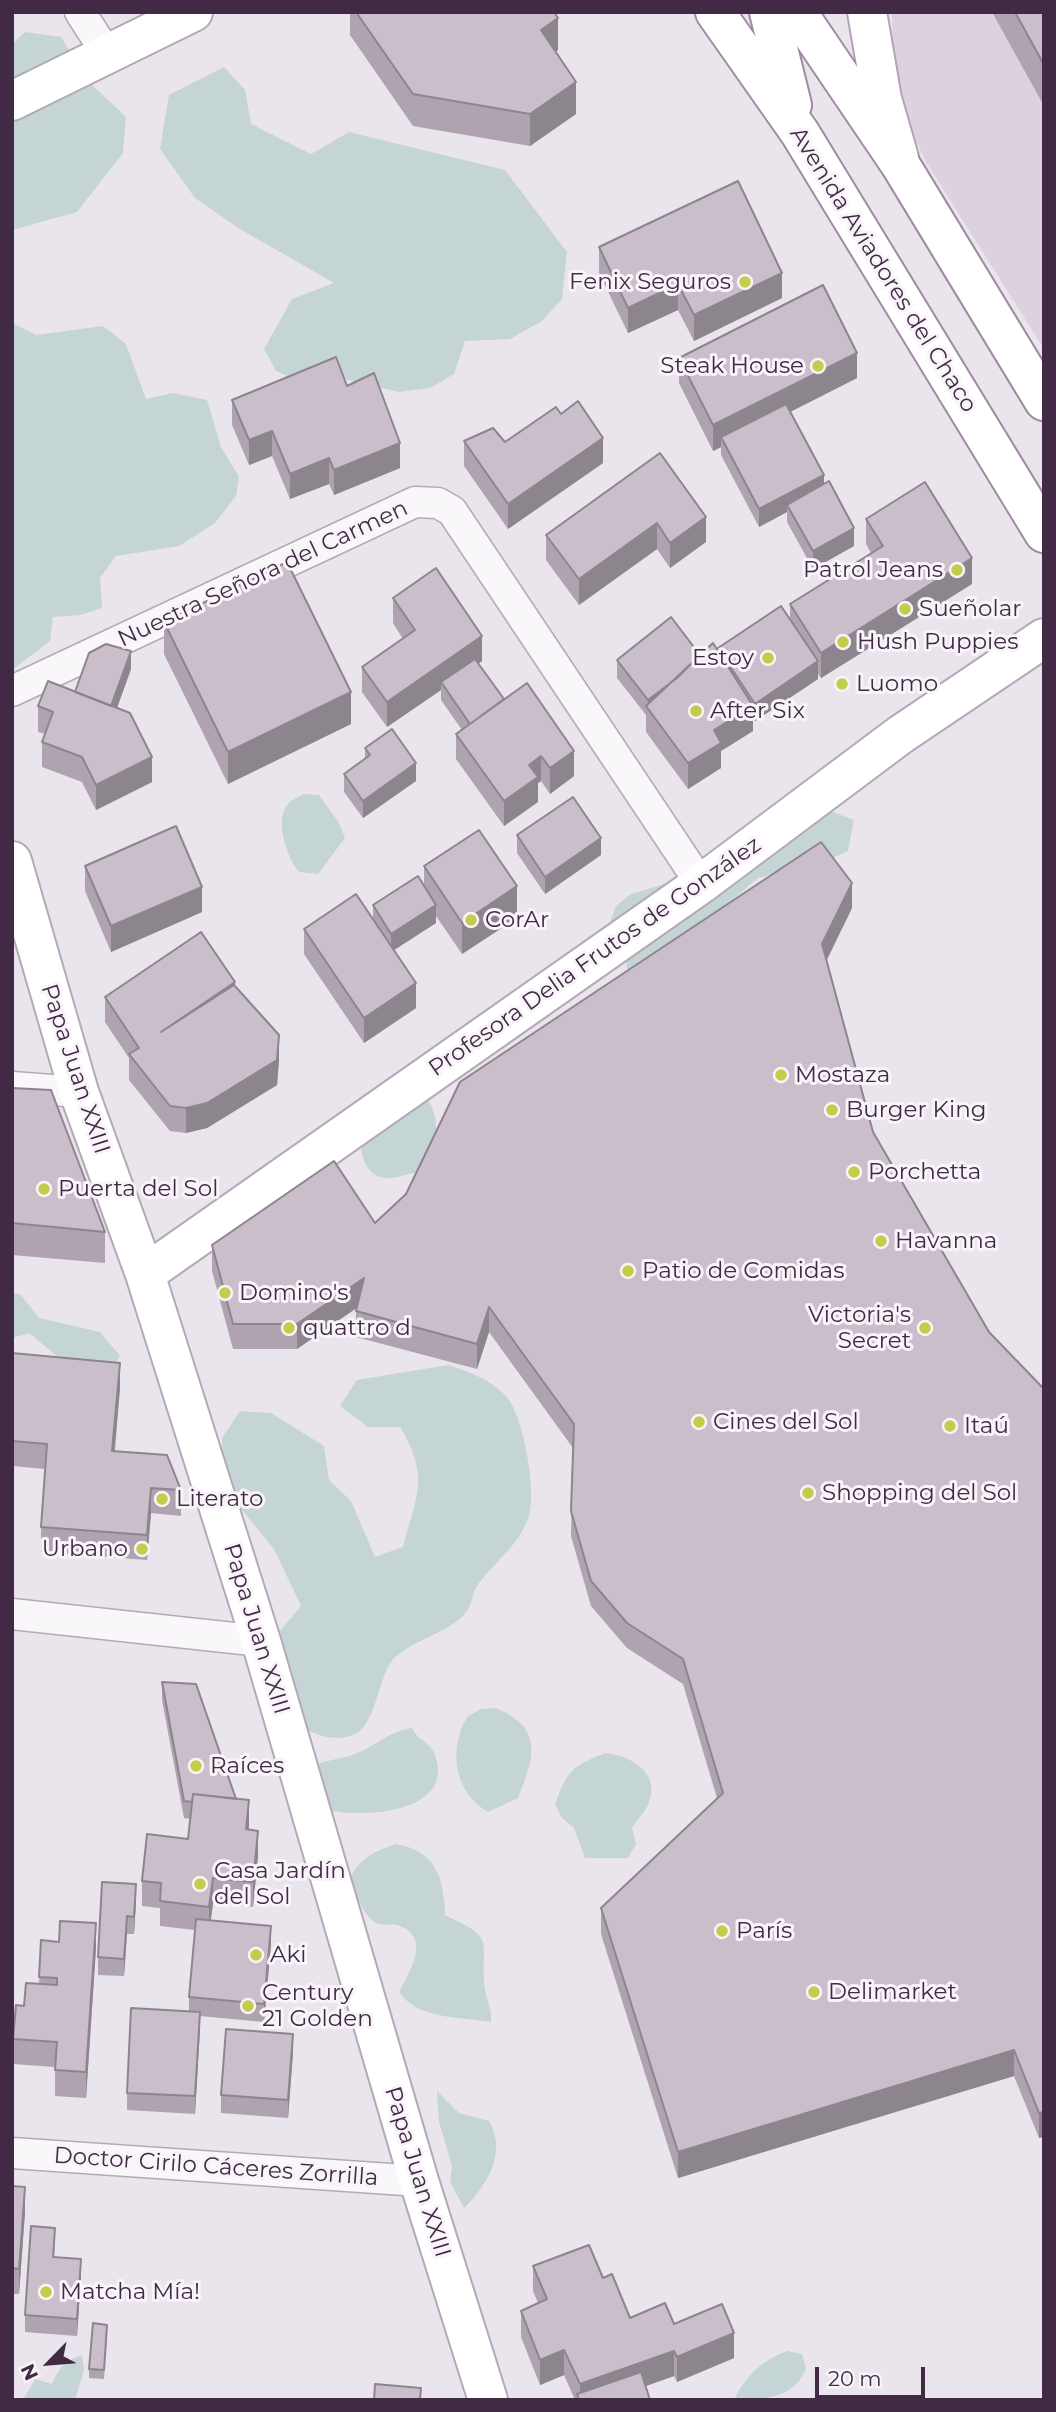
<!DOCTYPE html>
<meta charset="utf-8">
<style>
body{margin:0}
#map{position:relative;width:1056px;height:2412px;overflow:hidden;background:#eae4ec;font-family:Montserrat,sans-serif}
canvas{display:block}
.frame{position:absolute;inset:0;border:14px solid #412b44;pointer-events:none}
.north{position:absolute;left:14px;top:2328px;width:70px;height:70px;-webkit-text-stroke:5px #f8f4f9;paint-order:stroke;rotate:245deg;font-size:19px;font-weight:700;line-height:28px;text-align:center;color:#412b44}
.north::after{content:'';display:block;margin:auto;width:24px;height:32px;background:#412b44;clip-path:polygon(50% 0,100% 100%,50% 72%,0 100%)}
.scale{position:absolute;left:815px;top:2367px;width:110px;height:32px;box-sizing:border-box;border:4px solid #412b44;border-top:0;padding-left:9px;font-size:21px;line-height:24px;white-space:nowrap;color:#412b44;-webkit-text-stroke:5px #f8f4f9;paint-order:stroke}
</style>
<div id="map">
<canvas width="1056" height="2412"></canvas>
<div class="frame"></div>
<div class="north">N</div>
<div class="scale">20 m</div>
</div>
<script>
const ctx = document.querySelector('canvas').getContext('2d');
ctx.lineJoin = 'round';
function paint(path, color) { ctx.fillStyle = color; ctx.fill(path, 'evenodd'); }
function strokePath(path, color, width, dash) { ctx.strokeStyle = color; ctx.lineWidth = width; ctx.lineCap = dash ? 'butt' : 'round'; ctx.setLineDash(dash || []); ctx.stroke(path); }
function label(font, color, halo, rows, align = 'center') {
  ctx.font = font + ' Montserrat,sans-serif'; ctx.lineWidth = 6; ctx.setLineDash([]); ctx.textBaseline = 'middle'; ctx.strokeStyle = halo; ctx.fillStyle = color; for (const [text, x, y, turn = 0] of rows) {
    ctx.save(); ctx.translate(x, y); ctx.rotate((+turn || 0) * Math.PI / 180); ctx.textAlign = isNaN(turn) ? turn : align; if (halo) ctx.strokeText(text, 0, 0); ctx.fillText(text, 0, 0); ctx.restore();
  }
}
const built = new Path2D(`
 M892,12H1044V349L926,162L908,124L892,48Z`);
const green = new Path2D(`
 M25,32L61,37L87,80L126,117L123,153L77,212L12,230V44Z
 M224,67L245,90L251,124L311,154L349,132L505,170L567,252L562,299L542,321L510,339L465,341L454,374L430,388L399,392L326,375L297,380L276,371L264,349L292,299L334,283L240,229L195,198L160,149L169,95Z
 M12,323L36,335L103,326L126,344L146,399L173,393L207,400L221,447L239,477L236,496L215,523L179,546L116,556L100,578L102,608L80,615L53,617L50,641L12,670Z
 M304,794L319,795L339,823L345,838L318,874L299,872C287,858 273,819 289,803C293,799 300,797 304,794Z
 M825,809L854,820L848,851L821,863L758,878L645,974L628,975L626,959L605,936L616,906L631,894L689,877Z
 M426,1096C445,1127 435,1145 415,1173C407,1174 400,1177 393,1178C360,1181 361,1148 359,1124Z
 M12,1293L20,1294L39,1318L100,1332L120,1356L105,1381L76,1372L29,1333L12,1338Z
 M448,1365C469,1372 488,1378 504,1394C523,1410 537,1492 529,1516C518,1547 498,1558 479,1583C472,1591 473,1604 466,1612C451,1633 407,1641 391,1662C378,1680 375,1728 353,1735C331,1743 313,1733 293,1723L297,1692L280,1631L301,1606L274,1549L234,1500L223,1470L222,1438L240,1411L271,1413L324,1446L329,1480L351,1501L375,1557L403,1547C417,1495 430,1477 400,1427H368L340,1406L357,1380Z
 M496,1708C545,1729 534,1758 518,1798L488,1812C454,1792 448,1750 467,1717L481,1709Z
 M412,1728C417,1740 430,1741 435,1755C455,1813 367,1817 330,1811L312,1767C326,1759 340,1760 355,1754C376,1746 389,1731 412,1728Z
 M605,1753C628,1755 659,1771 650,1799C648,1809 637,1820 632,1828L636,1844L628,1858H585L574,1828L562,1818L555,1804C568,1770 571,1767 605,1753Z
 M396,1844C436,1851 444,1878 445,1915C498,1940 480,1938 485,1989C487,2001 492,2010 491,2022C460,2017 417,2019 399,1992C409,1973 432,1938 400,1926C389,1922 380,1929 370,1918C360,1908 355,1891 350,1879C360,1857 374,1852 396,1844Z
 M437,2091L459,2113L489,2121C507,2152 488,2185 464,2208L450,2182L452,2166L439,2122Z
 M788,2351L802,2354L806,2369C793,2399 764,2400 734,2400C745,2377 764,2358 788,2351Z
 M82,2355L84,2370L75,2400H23L35,2379L52,2384C59,2367 66,2361 82,2355Z`);
const street = new Path2D(`
 M80,12L107,54
 M12,691L415,502L438,503L452,511L701,884
 M12,1087L79,1092
 M12,1614L261,1641
 M12,2153L419,2181`);
const secondary = new Path2D(`
 M12,101L193,12
 M12,861L79,1092L145,1274L261,1641L419,2181L488,2400
 M145,1274L701,884L900,735L1044,638`);
const primary = new Path2D(`
 M867,12L882,99L899,158`);
const highway = new Path2D(`
 M715,12L800,133L1044,533
 M769,12L792,105
 M797,12L900,164L1044,401`);
const wall = new Path2D(`
 M350,12H554L558,50L555,52L576,114L530,146L413,126L350,35Z
 M992,12H1044V106Z
 M599,247L782,298L694,341L678,310L628,333L599,273Z
 M679,358L857,378L790,412L824,484L854,546L813,569L787,522V512L759,527L721,455V447L713,451L679,383Z
 M347,386L400,468L334,495L329,484L290,499L272,456L249,465L232,425V400Z
 M464,441L505,442L603,463L508,529L464,466Z
 M660,453L706,542L670,568L657,549L579,605L546,560V535Z
 M866,519L972,584L821,678L818,674V679L755,721L753,718V731L721,751V768L688,789L646,732V715L617,678V660L700,655L718,651V648L790,619V604L871,553L866,544Z
 M393,598L482,661L478,664L504,699L574,776L550,794L541,781L538,783V802L504,826L456,759V734L462,730L441,700V690L387,727L362,692V667L403,639L393,623Z
 M164,622L351,724L228,784L164,654Z
 M131,669L117,708L152,782L96,810L82,782L42,767V742L45,734L38,732V706Z
 M365,748L416,781L363,818L344,792V774L365,759Z
 M517,835L601,855L545,894L517,853Z
 M85,866L202,912L111,952L85,891Z
 M424,866L517,918L462,954L436,916V923L394,950L416,1008L364,1043L304,954V929L373,919V905L424,885Z
 M852,908L827,960L873,1132L989,1332L1044,1389L1039,2138L1014,2076L678,2178L601,1934V1908L717,1798L683,1684L627,1648L591,1606L571,1536L573,1448L489,1332L477,1369L356,1337V1308L297,1349H233L212,1271V1245L375,1223Z
 M235,986L279,1060L277,1085L207,1128L186,1133L170,1131L129,1080V1058L105,1022V997Z
 M12,1088L105,1232V1263L12,1255Z
 M12,1353L120,1388L115,1451L181,1490V1516L151,1513L147,1560L41,1552V1527L45,1469L12,1466Z
 M162,1682L236,1799L249,1825V1830L258,1856L253,1907L213,1903L211,1920L271,1944L264,2022L200,2016L195,2114L127,2110V2093L189,2012V1997L195,1930L160,1926V1908L142,1906V1881L188,1839L191,1819L184,1818L162,1700Z
 M136,1901L134,1934H127L124,1976L98,1975V1957Z
 M41,1940L96,1948L86,2098L55,2096V2067L13,2064V2039L24,2006L39,1984Z
 M293,2052L288,2118L221,2113V2095Z
 M12,2186L25,2212L19,2294H12Z
 M55,2245L54,2257L81,2276L77,2336L25,2332V2315Z
 M533,2266L603,2278L630,2318L674,2324L734,2358L677,2382L674,2376L645,2386L650,2400H575L564,2375L540,2385L521,2337V2311L538,2303L533,2291Z
 M107,2334L104,2379L89,2378V2369Z`);
const shadedWall = new Path2D(`
 M558,18V50L541,62V30Z
 M576,82V114L530,146V114Z
 M782,273V298L694,341V315Z
 M678,284V310L628,333V308Z
 M857,353V378L725,445L721,437V447L713,451V425Z
 M272,431V456L249,465V440Z
 M603,438V463L508,529V504Z
 M400,443V468L334,495V470Z
 M329,458V484L290,499V474Z
 M824,475V493L787,505V512L759,527V509Z
 M706,517V542L670,568V543Z
 M657,523V549L579,605V579Z
 M854,528V546L813,569V551Z
 M972,558V584L821,678V653Z
 M482,636V661L444,687L441,682V690L387,727V702Z
 M131,651V669L110,727V710Z
 M702,657L648,709V700Z
 M818,661V679L755,721V704Z
 M351,692V724L228,784V752Z
 M753,706V731L721,751V768L688,789V763L714,730Z
 M574,751V776L550,794V768Z
 M541,756V781L538,783V802L504,826V801L529,765Z
 M152,757V782L96,810V785Z
 M416,763V781L363,818V801Z
 M601,838V855L545,894V877Z
 M852,883V908L822,969V944Z
 M517,886V918L462,954V923Z
 M202,887V912L111,952V926Z
 M436,905V923L391,952V934Z
 M235,982V1007L161,1032Z
 M416,983V1008L364,1043V1018Z
 M279,1035V1060L277,1085L207,1128L186,1133V1108Z
 M364,1278V1303L297,1349V1324Z
 M489,1307V1332L477,1369V1344Z
 M120,1363V1388L112,1476V1451Z
 M151,1488V1513L147,1560V1535Z
 M249,1800V1825L246,1854V1829Z
 M258,1831V1856L253,1907V1882Z
 M213,1878V1903L209,1932V1907Z
 M136,1884V1901L134,1934V1917Z
 M127,1916V1934L124,1976V1959Z
 M96,1923V1948L86,2098V2072Z
 M271,1926V1944L264,2022V2004Z
 M200,2012V2030L195,2114V2096Z
 M293,2034V2052L288,2118V2100Z
 M1014,2050V2076L678,2178V2152Z
 M1044,2112V2137L1039,2138V2113Z
 M25,2187V2212L19,2294V2269Z
 M81,2259V2276L77,2336V2319Z
 M734,2333V2358L677,2382V2357Z
 M564,2350V2375L540,2385V2360Z
 M674,2351V2376L607,2400H580V2384Z`);
const building = new Path2D(`
 M356,12H554L558,18L541,30L576,82L530,114L413,94Z
 M1015,12H1044V65Z
 M738,181L782,273L694,315L678,284L628,308L599,247Z
 M823,285L857,353L713,425L679,358Z
 M336,357L347,386L374,373L400,443L334,470L329,458L290,474L272,431L249,440L232,400Z
 M578,401L603,438L508,504L464,441L493,428L505,442L556,407L561,414Z
 M786,404L824,475L759,509L721,437Z
 M660,453L706,517L670,543L657,523L579,579L546,535Z
 M829,481L854,528L813,551L787,505Z
 M925,482L972,558L821,653L790,604L883,546L866,519Z
 M287,562L351,692L228,752L164,622Z
 M436,568L482,636L387,702L362,667L415,630L393,598Z
 M781,606L818,661L755,704L718,648Z
 M671,617L700,655L677,678L648,700L617,660Z
 M713,643L753,706L714,730L721,743L688,763L646,706Z
 M106,644L131,651L111,706L75,692L89,653Z
 M475,659L504,699L470,724L441,682Z
 M48,681L130,713L152,757L96,785L82,757L42,742L53,712L38,706Z
 M527,683L574,751L550,768L541,756L529,765L538,777L504,801L456,734Z
 M392,729L416,763L363,801L344,774L370,755L365,748Z
 M573,797L601,838L545,877L517,835Z
 M176,826L202,887L111,926L85,866Z
 M479,830L517,886L462,923L424,866Z
 M821,842L852,883L822,944L873,1132L989,1332L1044,1389V2112L1039,2113L1014,2050L678,2152L601,1908L723,1793L683,1659L627,1623L591,1581L571,1511L574,1424L489,1307L477,1344L356,1311L364,1278L297,1324H233L212,1245L334,1161L375,1223L406,1194L460,1082Z
 M418,876L436,905L391,934L373,905Z
 M356,894L416,983L364,1018L304,929Z
 M201,932L235,982L161,1032L234,985L279,1035L277,1060L207,1103L186,1108L170,1106L129,1054L139,1048L105,997Z
 M12,1088L51,1090L105,1232L12,1223Z
 M12,1353L120,1363L112,1451L167,1455L181,1490L151,1488L147,1535L41,1527L47,1444L12,1441Z
 M162,1682L196,1684L236,1799L193,1794L192,1802L184,1801Z
 M193,1794L249,1800L246,1829L258,1831L253,1882L213,1878L209,1907L160,1901L161,1883L142,1881L147,1834L188,1839Z
 M102,1882L136,1884L134,1917L127,1916L124,1959L98,1957Z
 M196,1919L271,1926L264,2004L189,1997Z
 M60,1921L96,1923L86,2072L55,2070L57,2042L13,2039L16,2005L24,2006L26,1983L57,1985V1978L39,1977L41,1940L59,1942Z
 M131,2008L200,2012L195,2096L127,2093Z
 M226,2029L293,2034L288,2100L221,2095Z
 M12,2186L25,2187L19,2269L12,2268Z
 M31,2226L55,2228L53,2257L81,2259L77,2319L25,2315Z
 M589,2245L603,2278L612,2274L630,2318L665,2303L674,2324L722,2304L734,2333L677,2357L674,2351L580,2384L564,2350L540,2360L521,2311L547,2299L533,2266Z
 M93,2323L107,2325L104,2370L89,2369Z
 M641,2372L650,2400H579L577,2394Z
 M375,2384L421,2388L420,2400H374Z`);
const markers = [
 [745,282,7,"#c2ce4b"],
 [818,366,7,"#c2ce4b"],
 [957,570,7,"#c2ce4b"],
 [905,609,7,"#c2ce4b"],
 [843,642,7,"#c2ce4b"],
 [768,658,7,"#c2ce4b"],
 [842,684,7,"#c2ce4b"],
 [696,711,7,"#c2ce4b"],
 [471,920,7,"#c2ce4b"],
 [781,1075,7,"#c2ce4b"],
 [832,1110,7,"#c2ce4b"],
 [854,1172,7,"#c2ce4b"],
 [44,1189,7,"#c2ce4b"],
 [881,1241,7,"#c2ce4b"],
 [628,1271,7,"#c2ce4b"],
 [225,1293,7,"#c2ce4b"],
 [289,1328,7,"#c2ce4b"],
 [925,1328,7,"#c2ce4b"],
 [699,1422,7,"#c2ce4b"],
 [950,1426,7,"#c2ce4b"],
 [808,1493,7,"#c2ce4b"],
 [162,1499,7,"#c2ce4b"],
 [142,1549,7,"#c2ce4b"],
 [196,1766,7,"#c2ce4b"],
 [200,1884,7,"#c2ce4b"],
 [722,1931,7,"#c2ce4b"],
 [256,1955,7,"#c2ce4b"],
 [814,1992,7,"#c2ce4b"],
 [248,2006,7,"#c2ce4b"],
 [46,2292,7,"#c2ce4b"]
];
const streetNames = [
 ["Avenida Aviadores del Chaco",883,270,58],
 ["Nuestra Señora del Carmen",263,574,-25],
 ["Profesora Delia Frutos de González",595,957,-35],
 ["Papa Juan XXIII",75,1069,72],
 ["Papa Juan XXIII",256,1629,73],
 ["Doctor Cirilo Cáceres Zorrilla",216,2167,4],
 ["Papa Juan XXIII",417,2172,73]
];
const poiNames = [
 ["Fenix Seguros",731,282,"right"],
 ["Steak House",804,366,"right"],
 ["Patrol Jeans",943,570,"right"],
 ["Sueñolar",919,609],
 ["Hush Puppies",857,642],
 ["Estoy",754,658,"right"],
 ["Luomo",856,684],
 ["After Six",710,711],
 ["CorAr",485,920],
 ["Mostaza",795,1075],
 ["Burger King",846,1110],
 ["Porchetta",868,1172],
 ["Puerta del Sol",58,1189],
 ["Havanna",895,1241],
 ["Patio de Comidas",642,1271],
 ["Domino's",239,1293],
 ["Victoria's",911,1315,"right"],
 ["Secret",911,1341,"right"],
 ["quattro d",303,1328],
 ["Cines del Sol",713,1422],
 ["Itaú",964,1426],
 ["Shopping del Sol",822,1493],
 ["Literato",176,1499],
 ["Urbano",128,1549,"right"],
 ["Raíces",210,1766],
 ["Casa Jardín",214,1871],
 ["del Sol",214,1897],
 ["París",736,1931],
 ["Aki",270,1955],
 ["Delimarket",828,1992],
 ["Century",262,1993],
 ["21 Golden",262,2019],
 ["Matcha Mía!",60,2292]
];
paint(built, '#dcd2dd');
paint(green, '#c5d5d5');
strokePath(street, '#b4a9b6', 33);
strokePath(secondary, '#b4a9b6', 42);
strokePath(primary, '#b4a3b7', 42);
strokePath(highway, '#9f8ba2', 42);
strokePath(street, '#f9f7fa', 30);
strokePath(secondary, '#fff', 38);
strokePath(primary, '#fff', 38);
strokePath(highway, '#fff', 38);
paint(wall, '#aea3af');
paint(shadedWall, '#8d858e');
paint(building, '#cabecb');
strokePath(building, '#8d858e', 2);
for (const [x, y, r, color] of markers) { const dot = new Path2D(); dot.arc(x, y, r, 0, 2 * Math.PI); ctx.fillStyle = color; ctx.fill(dot); strokePath(dot, '#f8f4f9', 2.5); }
label('23px', '#412b44', '#f8f4f9', streetNames);
label('23px', '#412b44', '#f8f4f9', poiNames, 'left');
</script>
